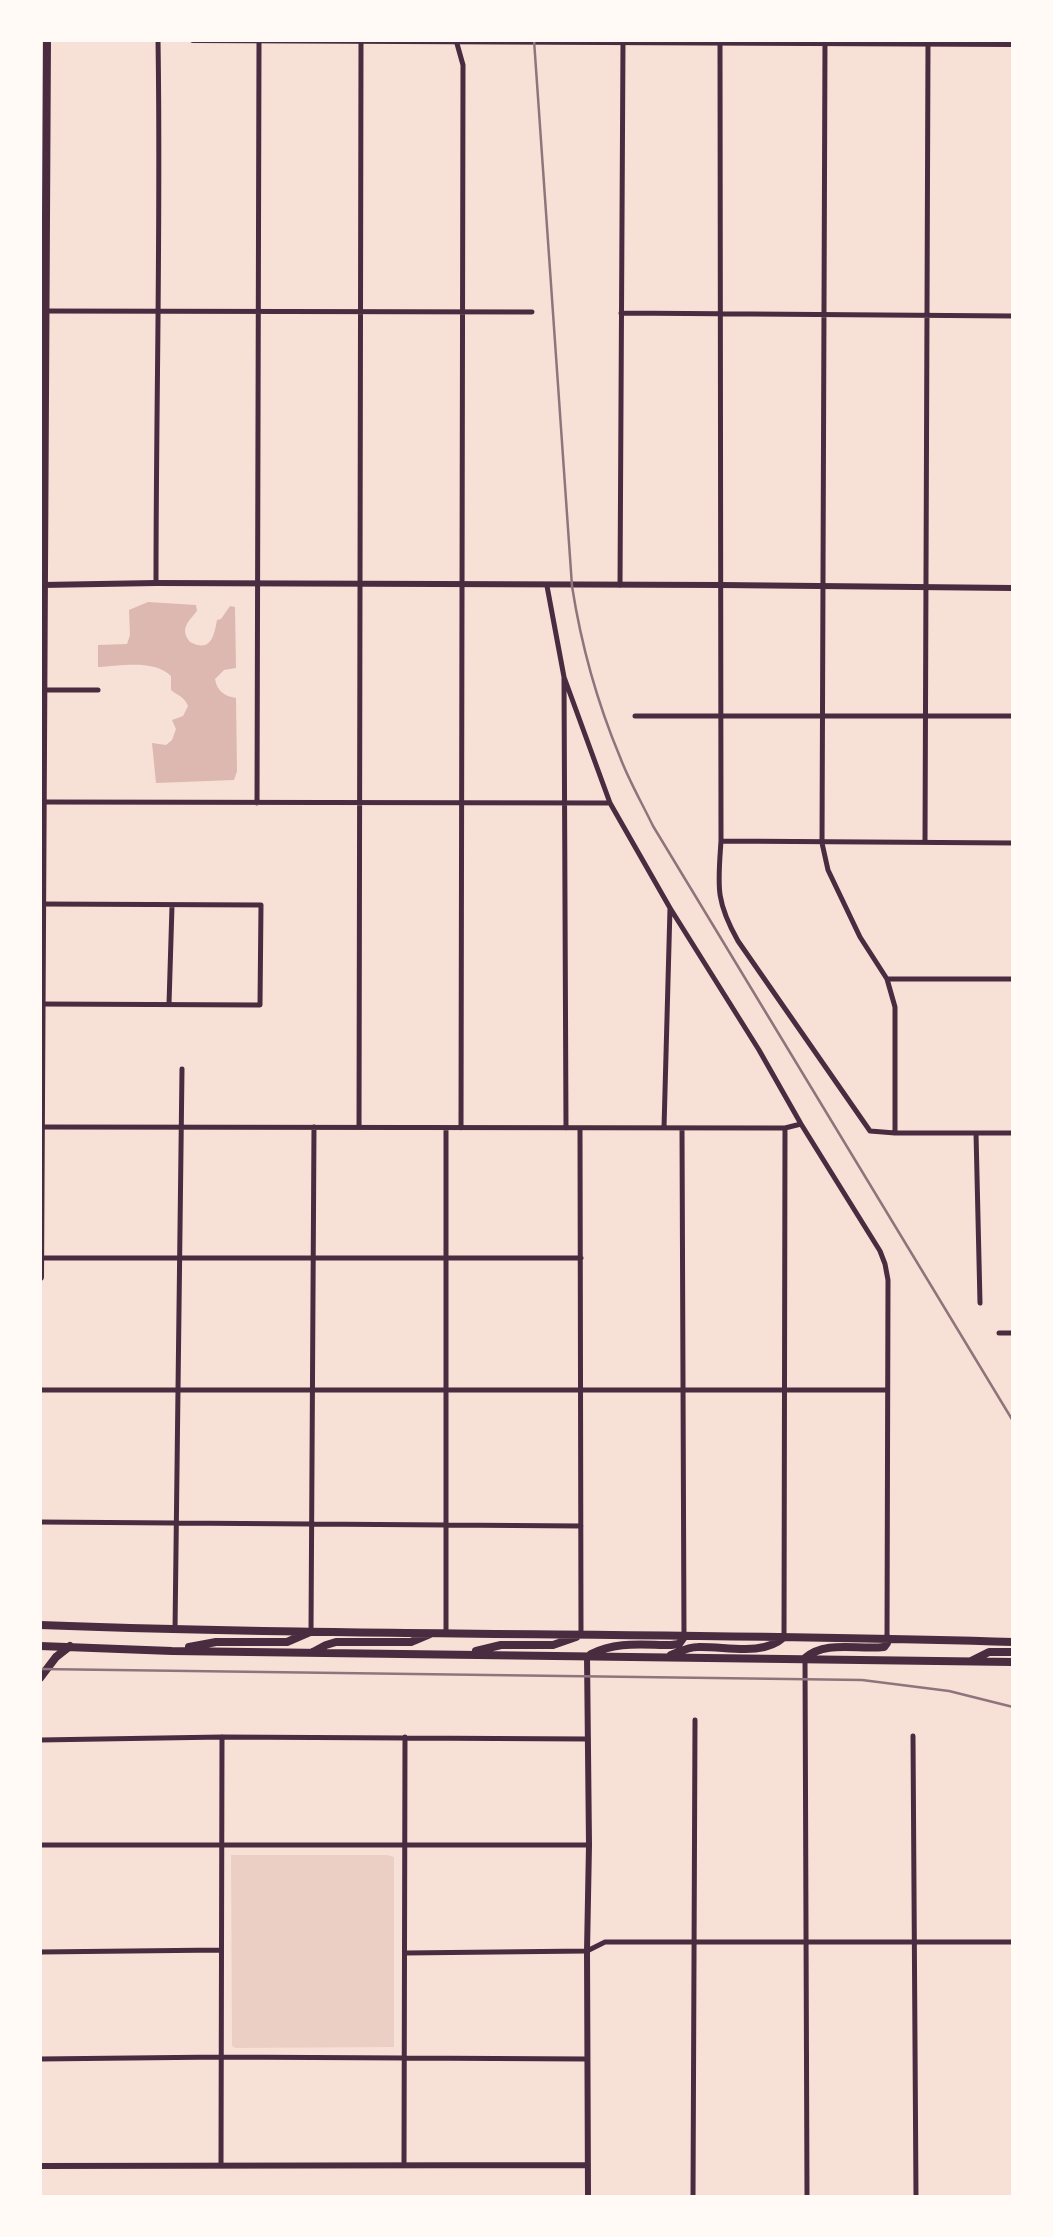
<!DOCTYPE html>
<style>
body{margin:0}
#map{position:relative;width:1053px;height:2237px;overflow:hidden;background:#f7e1d7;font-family:Raleway,sans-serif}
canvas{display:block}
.frame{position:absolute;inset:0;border:42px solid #fffaf5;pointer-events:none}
</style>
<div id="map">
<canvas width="1053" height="2237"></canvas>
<div class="frame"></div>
</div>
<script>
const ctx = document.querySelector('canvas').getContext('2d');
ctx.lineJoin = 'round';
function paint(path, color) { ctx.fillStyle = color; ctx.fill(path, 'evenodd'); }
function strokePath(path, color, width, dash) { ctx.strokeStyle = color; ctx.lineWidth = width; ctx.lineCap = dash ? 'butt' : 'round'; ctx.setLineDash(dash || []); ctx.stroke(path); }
const green = new Path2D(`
 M231,1855H387L394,1857V2047L235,2048L232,2046Z`);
const water = new Path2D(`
 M148,602L196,605L197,611C189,621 179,629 190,642C211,653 214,636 217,620L221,619L230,606L235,607L236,668L224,670L215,679C217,691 224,696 236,698L237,771L234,780L156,783L152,743L166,745L172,740L176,729L172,720L183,716L188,706C184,696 178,696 171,690V676C154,659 120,666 98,667V645L127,644L130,635L129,610Z`);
const minor = new Path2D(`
 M456,40L463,65L461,1128
 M825,40L822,843L828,870L860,937L887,979L895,1007V1133
 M720,43L721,841C718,886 715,900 738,941L870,1131L895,1133H1013
 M40,311L532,312
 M621,313L1013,316
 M156,583C156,402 161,221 158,40
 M620,585L623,40
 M547,586L564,677L566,1128
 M564,677L610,803L670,908L759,1050L801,1124L880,1251L885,1264L888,1280L887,1638
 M43,690H98
 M635,716H1013
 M40,802L610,803
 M257,803L259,40
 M721,841L1013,843
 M925,842L928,43
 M40,904L261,905L260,1005L42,1004
 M887,979H1013
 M169,1004L172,906
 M40,1127L785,1128L801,1124
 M359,1127L361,41
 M580,1128L581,1635
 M664,1128L670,908
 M682,1128L684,1637
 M976,1133L980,1303
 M41,1258H581
 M999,1333H1013
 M40,1390H887
 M40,1522L581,1526
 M175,1630L182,1069
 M311,1631L314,1127
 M446,1633V1128
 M784,1637L785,1128
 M805,1658L807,2197
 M913,1736L916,2197
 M40,1740L222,1737L588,1739
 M40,1845H589
 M40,1952L221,1950
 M405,1953L587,1951L605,1942H1013
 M40,2059L221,2057L587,2059
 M221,2164L222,1737
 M404,2165L405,1737
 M693,2197L695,1720`);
const tertiary = new Path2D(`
 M193,40L1013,44
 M42,585L156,583L721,585L1013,588
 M587,1656L589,1845L587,1951L588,2197
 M40,2166L588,2165`);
const primary = new Path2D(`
 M40,1277L47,40
 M40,1625C364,1637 689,1632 1013,1642
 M40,1646L172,1651L1013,1662
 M189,1647L216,1642H287L310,1632
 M476,1651L501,1645H553L576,1637
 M313,1652L326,1645L336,1642H411L430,1634
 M591,1654C617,1641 642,1645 671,1645L679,1644L684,1637
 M671,1655C679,1652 688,1647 698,1647C726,1646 762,1657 784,1637
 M805,1658C826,1640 857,1650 884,1647L887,1643V1638
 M971,1661L989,1652H1013
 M40,1678L56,1657L70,1646`);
const rail = new Path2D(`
 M534,40L572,586C581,644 597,702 620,757C629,781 642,803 653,826L1013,1421
 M40,1669L862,1680L949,1691L1013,1707`);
paint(green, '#ebcfc5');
paint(water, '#dcb8b0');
strokePath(minor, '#4a2c40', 5);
strokePath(tertiary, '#4a2c40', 6);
strokePath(primary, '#4a2c40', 8);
strokePath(rail, '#8f747c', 2.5);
</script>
